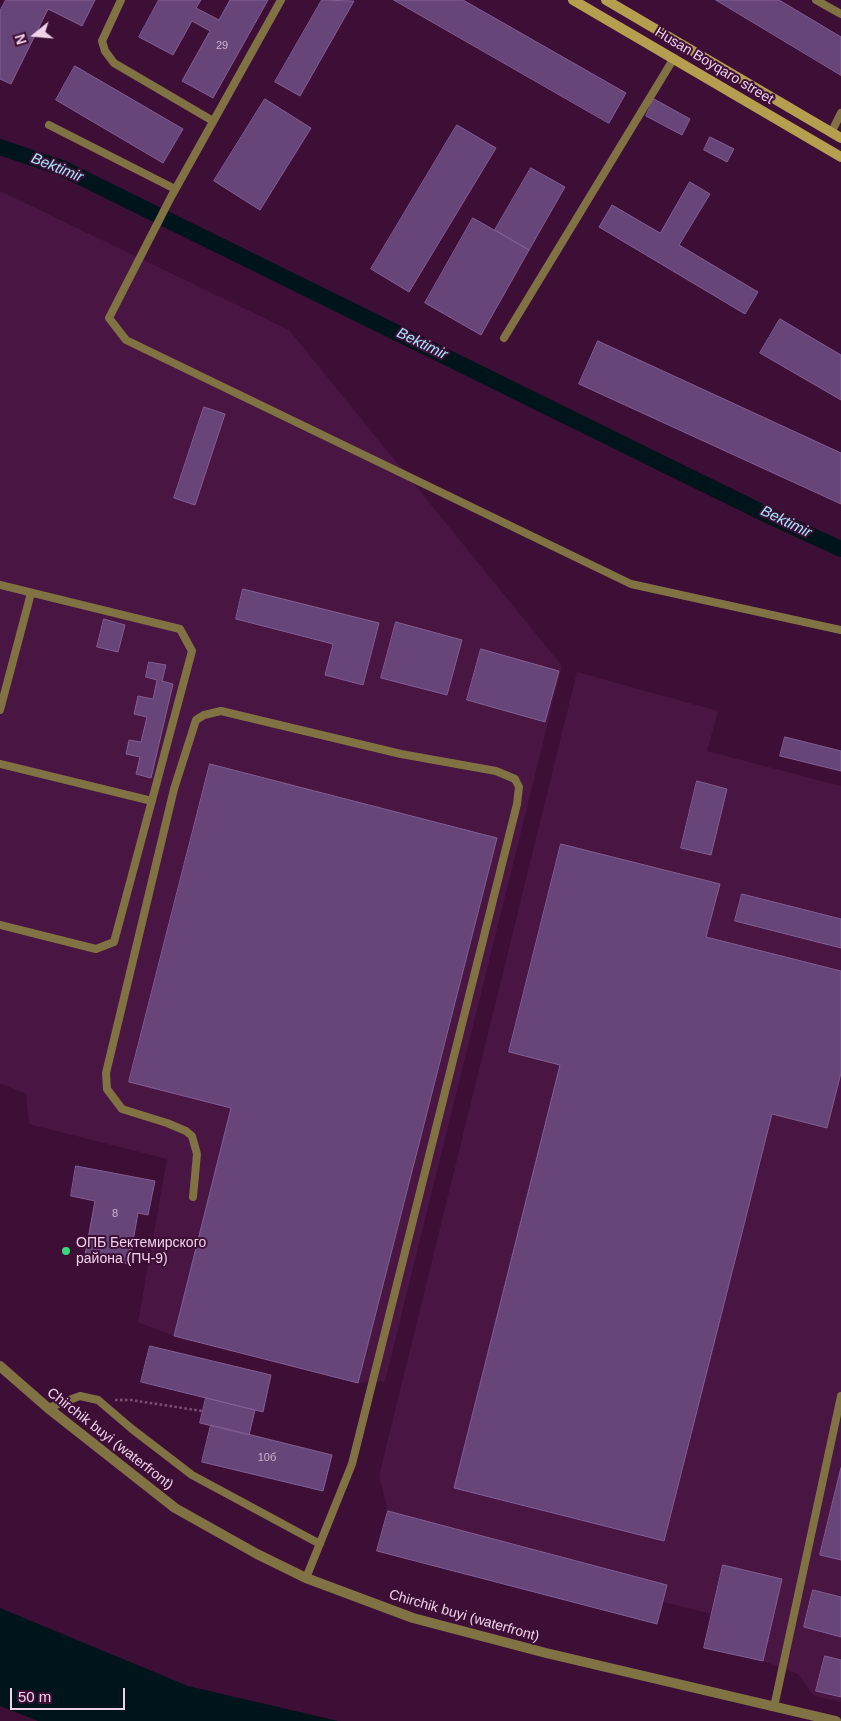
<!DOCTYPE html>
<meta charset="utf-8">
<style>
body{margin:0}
#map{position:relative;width:841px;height:1721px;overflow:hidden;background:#3d0f37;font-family:Arial,sans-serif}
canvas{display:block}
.north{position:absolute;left:10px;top:10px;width:50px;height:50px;-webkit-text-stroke:4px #3d0f37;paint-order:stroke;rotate:253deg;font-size:14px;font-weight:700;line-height:20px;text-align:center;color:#f0d2e9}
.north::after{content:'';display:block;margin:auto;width:18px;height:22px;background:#f0d2e9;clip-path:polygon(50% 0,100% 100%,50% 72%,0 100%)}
.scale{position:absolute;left:10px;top:1688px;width:115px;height:22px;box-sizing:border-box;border:2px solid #f0d2e9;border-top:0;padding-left:6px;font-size:15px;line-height:18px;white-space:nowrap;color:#f0d2e9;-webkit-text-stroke:4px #3d0f37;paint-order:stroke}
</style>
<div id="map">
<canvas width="841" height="1721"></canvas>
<div class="north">N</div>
<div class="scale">50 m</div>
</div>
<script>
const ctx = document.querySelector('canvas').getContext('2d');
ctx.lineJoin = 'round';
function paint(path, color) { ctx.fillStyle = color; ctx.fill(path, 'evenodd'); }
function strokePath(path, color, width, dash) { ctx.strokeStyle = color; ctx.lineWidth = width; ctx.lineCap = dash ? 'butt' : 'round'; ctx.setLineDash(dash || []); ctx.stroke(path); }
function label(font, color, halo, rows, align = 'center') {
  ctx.font = font + ' Arial,sans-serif'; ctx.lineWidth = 4; ctx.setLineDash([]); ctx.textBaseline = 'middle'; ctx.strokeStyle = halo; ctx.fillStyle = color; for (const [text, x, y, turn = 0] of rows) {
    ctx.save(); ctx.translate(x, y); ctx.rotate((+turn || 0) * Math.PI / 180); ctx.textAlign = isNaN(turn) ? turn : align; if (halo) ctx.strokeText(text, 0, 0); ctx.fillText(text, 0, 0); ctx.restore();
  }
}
const built = new Path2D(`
 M0,191L289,330L562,666L385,1381L358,1383L174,1336L138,1322L167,1159L29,1124L26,1094L0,1083Z
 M577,672L718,711L707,751L841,786V1702L814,1696L798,1674L763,1661L704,1648L712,1614L663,1602L657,1624L377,1551L388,1511L379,1476Z`);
const water = new Path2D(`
 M0,1608L188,1686L338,1721H38L0,1706Z`);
const canal = new Path2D(`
 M0,147L62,168L765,514L841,549`);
const building = new Path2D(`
 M6,0H95L82,26L48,9L11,84L0,79V11Z
 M159,0H201L196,8L219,20L230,0H268L213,98L182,81L210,31L192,21L173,55L139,37Z
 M322,0L354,1L300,96L275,82Z
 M394,0H463L626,93L609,123Z
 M716,0H779L841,37V75Z
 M75,66L183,129L163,163L56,100Z
 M265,99L311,128L260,210L214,181Z
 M654,99L690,119L682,135L646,116Z
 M457,125L496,148L409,292L371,269Z
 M710,137L734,149L727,162L704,150Z
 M531,168L565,187L529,250L495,230Z
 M690,182L710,194L679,245L758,292L745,314L599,227L612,205L660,233Z
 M473,218L529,250L481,335L425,303Z
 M780,319L841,355V400L760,353Z
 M598,341L841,453V504L579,384Z
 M204,407L225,414L195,505L174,498Z
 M243,589L379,623L363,685L325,675L333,644L236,619Z
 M104,619L125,625L118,652L97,647Z
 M396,622L462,640L447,695L381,678Z
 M481,649L559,671L545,722L467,700Z
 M149,662L166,665L162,681L173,684L151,778L136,774L140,757L126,754L129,740L141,742L147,717L134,714L138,696L153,699L157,680L146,677Z
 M785,737L841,751V771L780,756Z
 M210,764L497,838L358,1383L174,1336L231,1108L129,1082Z
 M697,781L727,789L711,855L681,848Z
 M561,844L720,884L706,937L841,971V1073L827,1128L772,1114L664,1541L454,1488L560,1065L509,1052Z
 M742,894L841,919V948L735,921Z
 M76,1166L155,1181L148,1215L138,1213L129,1264L85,1255L95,1201L71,1196Z
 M150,1346L271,1375L263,1412L141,1382Z
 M206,1398L255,1410L249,1435L200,1423Z
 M211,1425L332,1455L323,1491L202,1462Z
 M841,1468V1560L820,1555Z
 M388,1511L667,1585L657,1624L377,1551Z
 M723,1565L782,1579L763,1661L704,1648Z
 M813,1590L841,1597V1637L804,1627Z
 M825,1656L841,1660V1697L816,1691Z`);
const path = new Path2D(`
 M115,1400H131L202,1411`);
const lane = new Path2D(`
 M121,0L102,41L105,51L114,63L213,121
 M281,0L171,197L109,318L126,340L631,584L841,630
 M816,0L841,14
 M49,125L175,189
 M831,133L841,113
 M504,338L674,58
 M0,585L180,629L192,651L114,942L96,949L0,925
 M0,710L31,593
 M0,764L152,801
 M193,1197L197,1154L192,1136L186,1131L167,1123L122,1109L107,1089L106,1073L174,789L196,720L204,715L221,711L401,754L496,771L515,779L519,787L517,804L352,1464L306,1578
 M48,1408L80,1396L98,1400L132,1429L192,1475L320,1544
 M774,1707L841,1396`);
const street = new Path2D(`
 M0,1366L48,1408L175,1508L257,1554L306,1578L413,1618L546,1653L836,1721`);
const secondary = new Path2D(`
 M573,0L841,157
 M606,0L841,138`);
const markers = [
 [66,1251,5,"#39d87f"]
];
const numberNames = [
 ["29",222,46],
 ["8",115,1214],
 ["10б",267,1458]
];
const streetNames = [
 ["Husan Boyqaro street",714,66,31],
 ["Chirchik buyi (waterfront)",110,1439,38],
 ["Chirchik buyi (waterfront)",464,1616,16]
];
const poiNames = [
 ["ОПБ Бектемирского",76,1243],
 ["района (ПЧ-9)",76,1259]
];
const waterNames = [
 ["Bektimir",57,168,22],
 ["Bektimir",422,344,26],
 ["Bektimir",786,522,26]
];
paint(built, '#491542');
paint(water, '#00151b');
strokePath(canal, '#00151b', 16);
paint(building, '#684579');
strokePath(building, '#815e94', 1);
strokePath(path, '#7a5274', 2.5, [2.5, 2.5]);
strokePath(lane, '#807243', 8);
strokePath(street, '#807243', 10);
strokePath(secondary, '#b59e4e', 10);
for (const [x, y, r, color] of markers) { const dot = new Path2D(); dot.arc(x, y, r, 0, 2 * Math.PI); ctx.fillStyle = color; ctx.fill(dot); strokePath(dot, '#3d0f37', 2); }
label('11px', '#ceafcd', null, numberNames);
label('14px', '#f0d2e9', '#3d0f37', streetNames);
label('14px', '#f0d2e9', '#3d0f37', poiNames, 'left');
label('italic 15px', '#a3eafa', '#3d0f37', waterNames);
</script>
